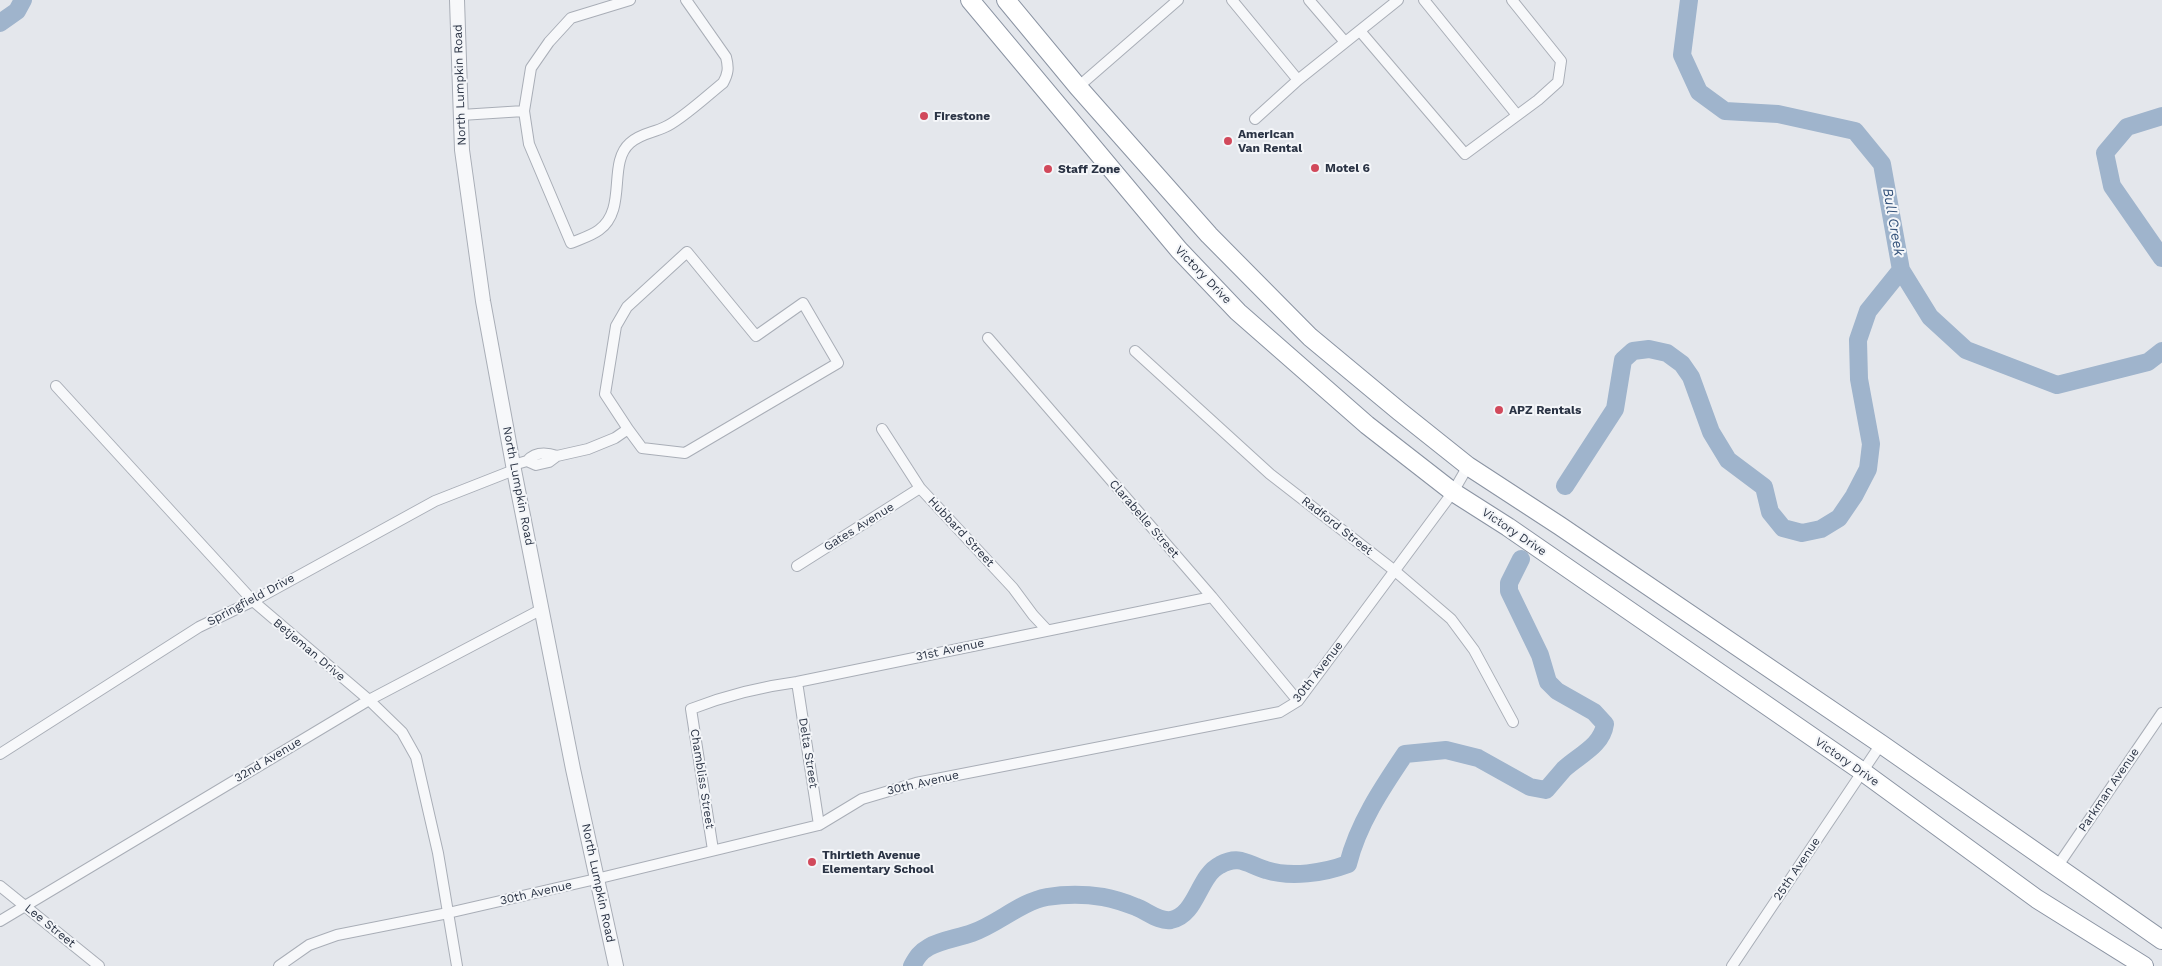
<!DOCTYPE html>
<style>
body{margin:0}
canvas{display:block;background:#e4e7ec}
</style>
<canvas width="2162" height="966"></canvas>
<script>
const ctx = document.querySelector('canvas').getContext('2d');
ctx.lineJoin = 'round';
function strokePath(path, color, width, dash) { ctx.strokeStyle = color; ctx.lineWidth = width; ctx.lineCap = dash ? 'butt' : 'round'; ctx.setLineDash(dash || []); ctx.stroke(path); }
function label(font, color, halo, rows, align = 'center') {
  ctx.font = font + ' "Work Sans",sans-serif'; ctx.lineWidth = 4; ctx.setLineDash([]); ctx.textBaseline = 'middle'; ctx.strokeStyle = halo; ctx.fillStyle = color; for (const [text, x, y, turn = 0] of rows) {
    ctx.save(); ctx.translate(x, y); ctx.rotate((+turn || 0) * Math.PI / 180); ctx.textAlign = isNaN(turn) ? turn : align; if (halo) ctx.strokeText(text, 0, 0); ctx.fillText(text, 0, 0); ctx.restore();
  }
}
const river = new Path2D(`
 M1689,0L1682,55L1699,92L1725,111L1778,114L1855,131L1882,164L1901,270L1930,317L1966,350L2057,385L2148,362L2162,351
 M0,23L17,11L23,0
 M2162,116L2127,127L2105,153L2112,186L2162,258
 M1565,486L1615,409L1623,360L1633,351L1649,349L1667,353L1682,364L1691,377L1711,432L1728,460L1764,487L1770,512L1783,528L1802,533L1821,529L1839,518L1854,496L1868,469L1871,444L1859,379L1858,340L1868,311L1901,270
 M912,966C917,957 920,952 929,947C942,940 958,938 972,933C998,924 1020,902 1047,897C1065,894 1085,894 1103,897C1114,899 1126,903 1136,907C1147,911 1159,922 1171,920C1197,915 1198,876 1220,865C1240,854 1248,865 1266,870C1291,878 1324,873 1348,864C1358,824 1382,788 1405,754L1446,750L1478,758L1530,787L1546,790C1552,783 1558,776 1564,769C1579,755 1602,746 1605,724L1594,712L1557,691L1548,682L1540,655L1509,591V583L1521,559`);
const minor = new Path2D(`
 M630,0L571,18L549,42L531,68L524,111L529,144L571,243C580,239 591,236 599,230C628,209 607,163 630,143C641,133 653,133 665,127C680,121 709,94 723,83C728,74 729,68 726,57L686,0
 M1232,0L1298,80L1398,0
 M1309,0L1345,42
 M1424,0L1517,115
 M1360,31L1465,154L1538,100L1558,82L1561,61L1512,0
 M1078,87L1178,0
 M461,115L524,111
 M1255,119L1298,80
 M988,338L1212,597L1298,701
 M1135,351L1270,474L1395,571L1451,619L1474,650L1513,722
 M56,386L253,601L369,700L402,732L416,757L438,853L457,966
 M882,429L920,488L1013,588L1033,615L1047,630
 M527,461C535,452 545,452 557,456
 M513,465L527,461L536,465L549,462L557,456L588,449L615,438L628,429L642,448L685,453L838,363L803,303L756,336L687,252L627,307L616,326L605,394L628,429
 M797,566L920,488
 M797,682L819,825
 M0,754L199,627L253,601L435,501L514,470
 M713,850L691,709C727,695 758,687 797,682L1212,597
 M2057,867L2162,713
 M0,886L99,966
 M0,921L369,700L542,609
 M279,966L309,945L337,935L448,913L596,879L819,825L862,799L916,783L1280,712L1298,701L1453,492L1468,466
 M1732,966L1881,744`);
const tertiary = new Path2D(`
 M457,0L462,150L483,301L514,470L573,769L616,966`);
const trunk = new Path2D(`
 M970,0L1179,250L1238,312L1367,425L1453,492L1508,527L1863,772L2037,899L2144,966
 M1006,0L1078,87L1209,235L1310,337L1399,411L1468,466L1560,526L1881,744L2162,940`);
const markers = [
 [924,116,5,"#d1495b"],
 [1228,141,5,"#d1495b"],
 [1315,168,5,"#d1495b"],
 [1048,169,5,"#d1495b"],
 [1499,410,5,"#d1495b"],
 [812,862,5,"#d1495b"]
];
const streetNames = [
 ["North Lumpkin Road",460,85,-92],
 ["Victory Drive",1203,275,46],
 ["North Lumpkin Road",518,486,79],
 ["Clarabelle Street",1144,519,49],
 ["Radford Street",1337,526,38],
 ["Gates Avenue",859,527,-32],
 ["Hubbard Street",961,532,47],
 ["Victory Drive",1514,532,34],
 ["Springfield Drive",251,600,-28],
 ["Betjeman Drive",309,650,40],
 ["31st Avenue",950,650,-12],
 ["30th Avenue",1318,672,-52],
 ["Delta Street",808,753,81],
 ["32nd Avenue",268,760,-31],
 ["Victory Drive",1847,762,35],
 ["Chambliss Street",702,779,81],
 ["30th Avenue",923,783,-13],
 ["Parkman Avenue",2109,790,-56],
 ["25th Avenue",1797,869,-56],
 ["North Lumpkin Road",598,883,78],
 ["30th Avenue",536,893,-13],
 ["Lee Street",50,926,39]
];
const poiNames = [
 ["Firestone",934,116],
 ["American",1238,134],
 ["Van Rental",1238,148],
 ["Motel 6",1325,168],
 ["Staff Zone",1058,169],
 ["APZ Rentals",1509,410],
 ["Thirtieth Avenue",822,855],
 ["Elementary School",822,869]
];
const waterNames = [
 ["Bull Creek",1893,222,80]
];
strokePath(river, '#9fb4cc', 18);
strokePath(minor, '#a9aeb7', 12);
strokePath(tertiary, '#a9aeb7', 16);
strokePath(trunk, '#8b94a3', 20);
strokePath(minor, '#f7f8fa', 10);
strokePath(tertiary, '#f7f8fa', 14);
strokePath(trunk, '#fff', 18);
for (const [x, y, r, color] of markers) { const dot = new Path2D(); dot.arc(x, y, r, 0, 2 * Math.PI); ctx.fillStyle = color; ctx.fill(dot); strokePath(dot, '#f4f6f9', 2); }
label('12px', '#2b3445', '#f4f6f9', streetNames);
label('bold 12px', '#2b3445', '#f4f6f9', poiNames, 'left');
label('italic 14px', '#34527a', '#f4f6f9', waterNames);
</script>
